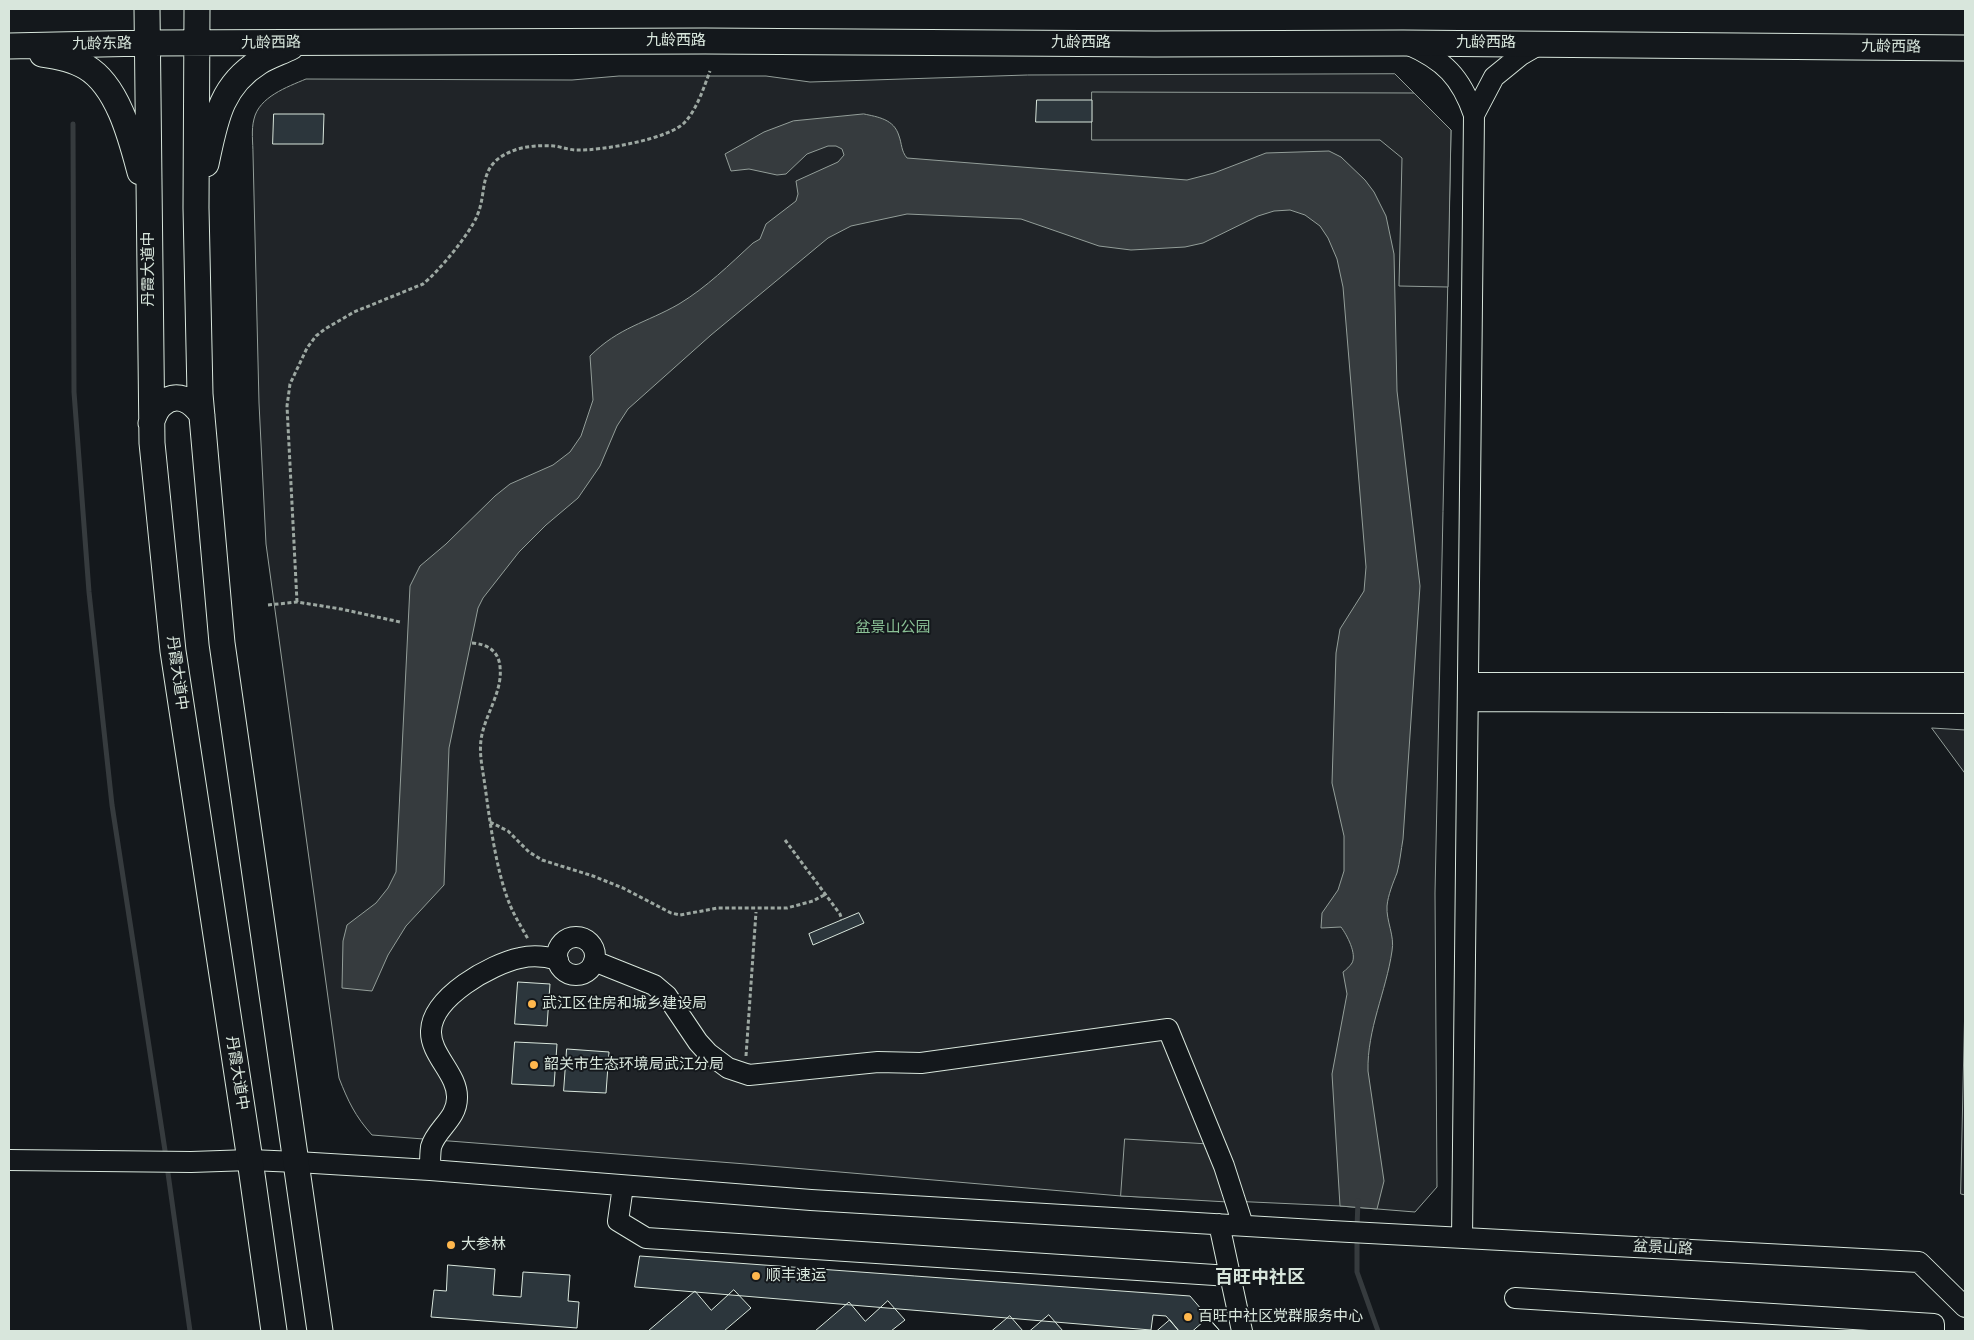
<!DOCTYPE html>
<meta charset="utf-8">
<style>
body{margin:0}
#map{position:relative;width:1974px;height:1340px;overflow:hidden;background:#14181c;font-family:"IBM Plex Sans",sans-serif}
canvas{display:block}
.frame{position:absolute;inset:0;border:10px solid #d8e6dc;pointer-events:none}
</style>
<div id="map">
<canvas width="1974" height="1340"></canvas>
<div class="frame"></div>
</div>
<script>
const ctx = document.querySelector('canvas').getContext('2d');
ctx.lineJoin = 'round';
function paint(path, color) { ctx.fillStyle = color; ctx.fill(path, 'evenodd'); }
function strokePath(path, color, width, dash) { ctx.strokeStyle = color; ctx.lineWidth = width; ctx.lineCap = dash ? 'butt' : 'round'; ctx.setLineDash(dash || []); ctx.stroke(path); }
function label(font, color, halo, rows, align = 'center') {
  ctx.font = font + ' "IBM Plex Sans","Noto Sans SC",sans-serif'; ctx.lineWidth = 4; ctx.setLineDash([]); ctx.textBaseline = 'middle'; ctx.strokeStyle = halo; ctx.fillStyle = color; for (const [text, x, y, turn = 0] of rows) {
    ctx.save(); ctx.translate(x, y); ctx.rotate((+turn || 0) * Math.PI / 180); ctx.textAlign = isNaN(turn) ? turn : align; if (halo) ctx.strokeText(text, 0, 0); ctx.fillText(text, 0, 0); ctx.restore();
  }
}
const green = new Path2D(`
 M1395,74L1451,130L1435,893L1437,1187L1415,1212L1340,1206L1121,1196L746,1164L372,1135C355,1116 348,1101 339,1078L266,544L259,403L253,154C253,143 251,130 254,119C259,97 287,87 306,79L572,80L619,76H766L810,82L1027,75Z
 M1932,728L1965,730V773Z
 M1965,999V1195L1961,1194Z`);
const parking = new Path2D(`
 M1092,92L1414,93L1451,130L1448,287L1399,286L1402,158L1380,140H1092Z
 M1125,1139L1209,1144L1228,1202L1121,1196Z`);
const water = new Path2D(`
 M864,114C878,117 894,119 899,136C902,144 901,151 907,158L1187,180L1214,173L1266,153L1329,151L1341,157L1365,180L1374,192L1386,216L1394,254L1397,391L1420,586L1403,839C1401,850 1400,862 1397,873C1393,883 1388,895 1387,906C1386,921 1395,936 1392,951C1386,992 1367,1029 1368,1071L1384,1181L1377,1209L1340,1206L1332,1074L1347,994L1343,972C1346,970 1350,966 1352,963C1357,954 1347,935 1341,927L1321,928L1322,913L1338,890L1344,871V836L1332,783L1336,653L1340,629L1364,591L1366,567L1343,287L1337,259L1328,238L1320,226L1305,215L1290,210L1274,211L1258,216L1203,243L1185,247L1131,250L1099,246L1021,219L907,214L851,226L828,238L711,335L628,409L617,426L600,466L578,498L546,525L519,552L483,598L478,608L449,748L444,885L406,926L388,955L372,991L342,988L343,941L347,925L376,903L388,888L396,872L410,586L420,566L446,544L495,496L510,484L553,465L570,452L581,436L593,400L590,356C619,327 646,323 679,304C707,287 729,265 753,243L760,239L766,224L796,201L798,194L796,181L838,162L844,155L842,149L836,146H828L807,154L786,174L777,175L749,169L731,171L725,154L764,132L793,121Z`);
const stream = new Path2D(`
 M73,124L74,392L89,592L112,805L166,1157
 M167,1166L190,1331
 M1357,1227L1358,1201
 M1357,1236V1272L1378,1331`);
const building = new Path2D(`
 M1037,100H1092V122H1036Z
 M274,114H324L323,144H273Z
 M859,913L864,923L813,945L809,934Z
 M518,982L550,984L547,1026L515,1024Z
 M515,1042L557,1044L554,1086L512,1084Z
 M567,1049L609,1052L606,1093L564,1091Z
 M640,1256L1190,1296L1220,1331H1179L1166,1316L1153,1315L1151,1330L635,1287Z
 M448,1265L495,1269L493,1295L521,1297L523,1272L570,1275L568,1301L579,1302L577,1328L431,1317L434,1290L446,1291Z
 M734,1290L751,1308L724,1331H648L695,1291L711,1310Z
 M888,1301L905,1320L891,1331H815L849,1302L865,1321Z
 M1049,1315L1063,1331H1030Z
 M1010,1316L1023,1331H992Z
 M1208,1318L1220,1331H1193Z
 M1170,1320L1179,1331H1157Z`);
const path = new Path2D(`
 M297,602L287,406L290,384L307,348L316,336L325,329L354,312L423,284C439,271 469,235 477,216C488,191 477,166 510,152C523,146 540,145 554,146C562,147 569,150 577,150C600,151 670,139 685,122C697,109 704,87 710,71
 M268,605L297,602L341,609L400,622
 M472,643C487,644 499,651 500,667C503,692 484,716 481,740C479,755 483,771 485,786C490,822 496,871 510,905C515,917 522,928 528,939
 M490,822L508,831L529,852L542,860L593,876L623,888L671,913L680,915L718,908H787L813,901L826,894
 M785,840L840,914L842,920
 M746,1056L756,912`);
const minor = new Path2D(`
 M1407,44C1444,60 1461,77 1474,115L1494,77L1521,55L1540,44
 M1469,683H1965
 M1469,701L1965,703
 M557 956a19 19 0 1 1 38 0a19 19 0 1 1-38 0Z
 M594,961L654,985L667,996L698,1042L708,1053L728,1068L749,1075L878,1062L921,1063L1168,1029L1224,1166L1243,1225
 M9,1160L191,1162L250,1160L297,1162L430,1170L811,1200L1331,1231L1919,1262L1965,1307
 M430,1170C430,1163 430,1154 431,1147C436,1129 457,1119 457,1098C458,1074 430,1055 431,1031C432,997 491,964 520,958C533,955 545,956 558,960
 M623,1186L618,1221L646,1238L1230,1276
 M1219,1224L1242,1331
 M1462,1238L1474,115
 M1515,1298L1934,1324V1331`);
const major = new Path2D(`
 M147,9L152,443L173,651L250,1160L274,1331
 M197,9L196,208L200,394L222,643L320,1331
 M9,46L147,43L705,41L1155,44L1403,43L1965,48
 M42,54C57,56 73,59 86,67C118,86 131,138 140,172
 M206,164C215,122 220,86 259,62C269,56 281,52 291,47
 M151,423C154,416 156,409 161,405C176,390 193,401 202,415`);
const markers = [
 [532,1004,5,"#ffb74d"],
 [534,1065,5,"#ffb74d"],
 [451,1245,5,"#ffb74d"],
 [756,1276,5,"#ffb74d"],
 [1188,1317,5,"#ffb74d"]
];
const streetNames = [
 ["九龄西路",676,41],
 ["九龄西路",271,43,-1],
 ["九龄西路",1081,43],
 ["九龄西路",1486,43],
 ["九龄东路",102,44,-1],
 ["九龄西路",1891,47,1],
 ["丹霞大道中",149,269,-90],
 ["丹霞大道中",177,673,82],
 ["丹霞大道中",237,1073,81],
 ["盆景山路",1663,1248,3]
];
const parkNames = [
 ["盆景山公园",893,628]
];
const poiNames = [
 ["武江区住房和城乡建设局",542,1004],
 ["韶关市生态环境局武江分局",544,1065],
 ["大参林",461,1245],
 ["顺丰速运",766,1276],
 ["百旺中社区党群服务中心",1198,1317]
];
const quarterNames = [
 ["百旺中社区",1260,1278]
];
paint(green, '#202428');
strokePath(green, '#939e99', 1);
paint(parking, '#24282b');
strokePath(parking, '#939e99', 1);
paint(water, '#363b3e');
strokePath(water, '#939e99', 1);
strokePath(stream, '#363b3e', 5);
paint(building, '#2c363c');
strokePath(building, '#d8e6dc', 1);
strokePath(minor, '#d8e6dc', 22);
strokePath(major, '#d8e6dc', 27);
strokePath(path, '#9da8a2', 3, [4, 2.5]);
strokePath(minor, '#14181c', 20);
strokePath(major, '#14181c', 25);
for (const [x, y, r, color] of markers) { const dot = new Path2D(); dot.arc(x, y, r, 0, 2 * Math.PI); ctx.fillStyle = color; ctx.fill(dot); strokePath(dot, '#14181c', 2); }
label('15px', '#d8e6dc', '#14181c', streetNames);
label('15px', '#8ac095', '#14181c', parkNames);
label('15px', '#d8e6dc', '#14181c', poiNames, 'left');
label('bold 18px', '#d8e6dc', '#14181c', quarterNames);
</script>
